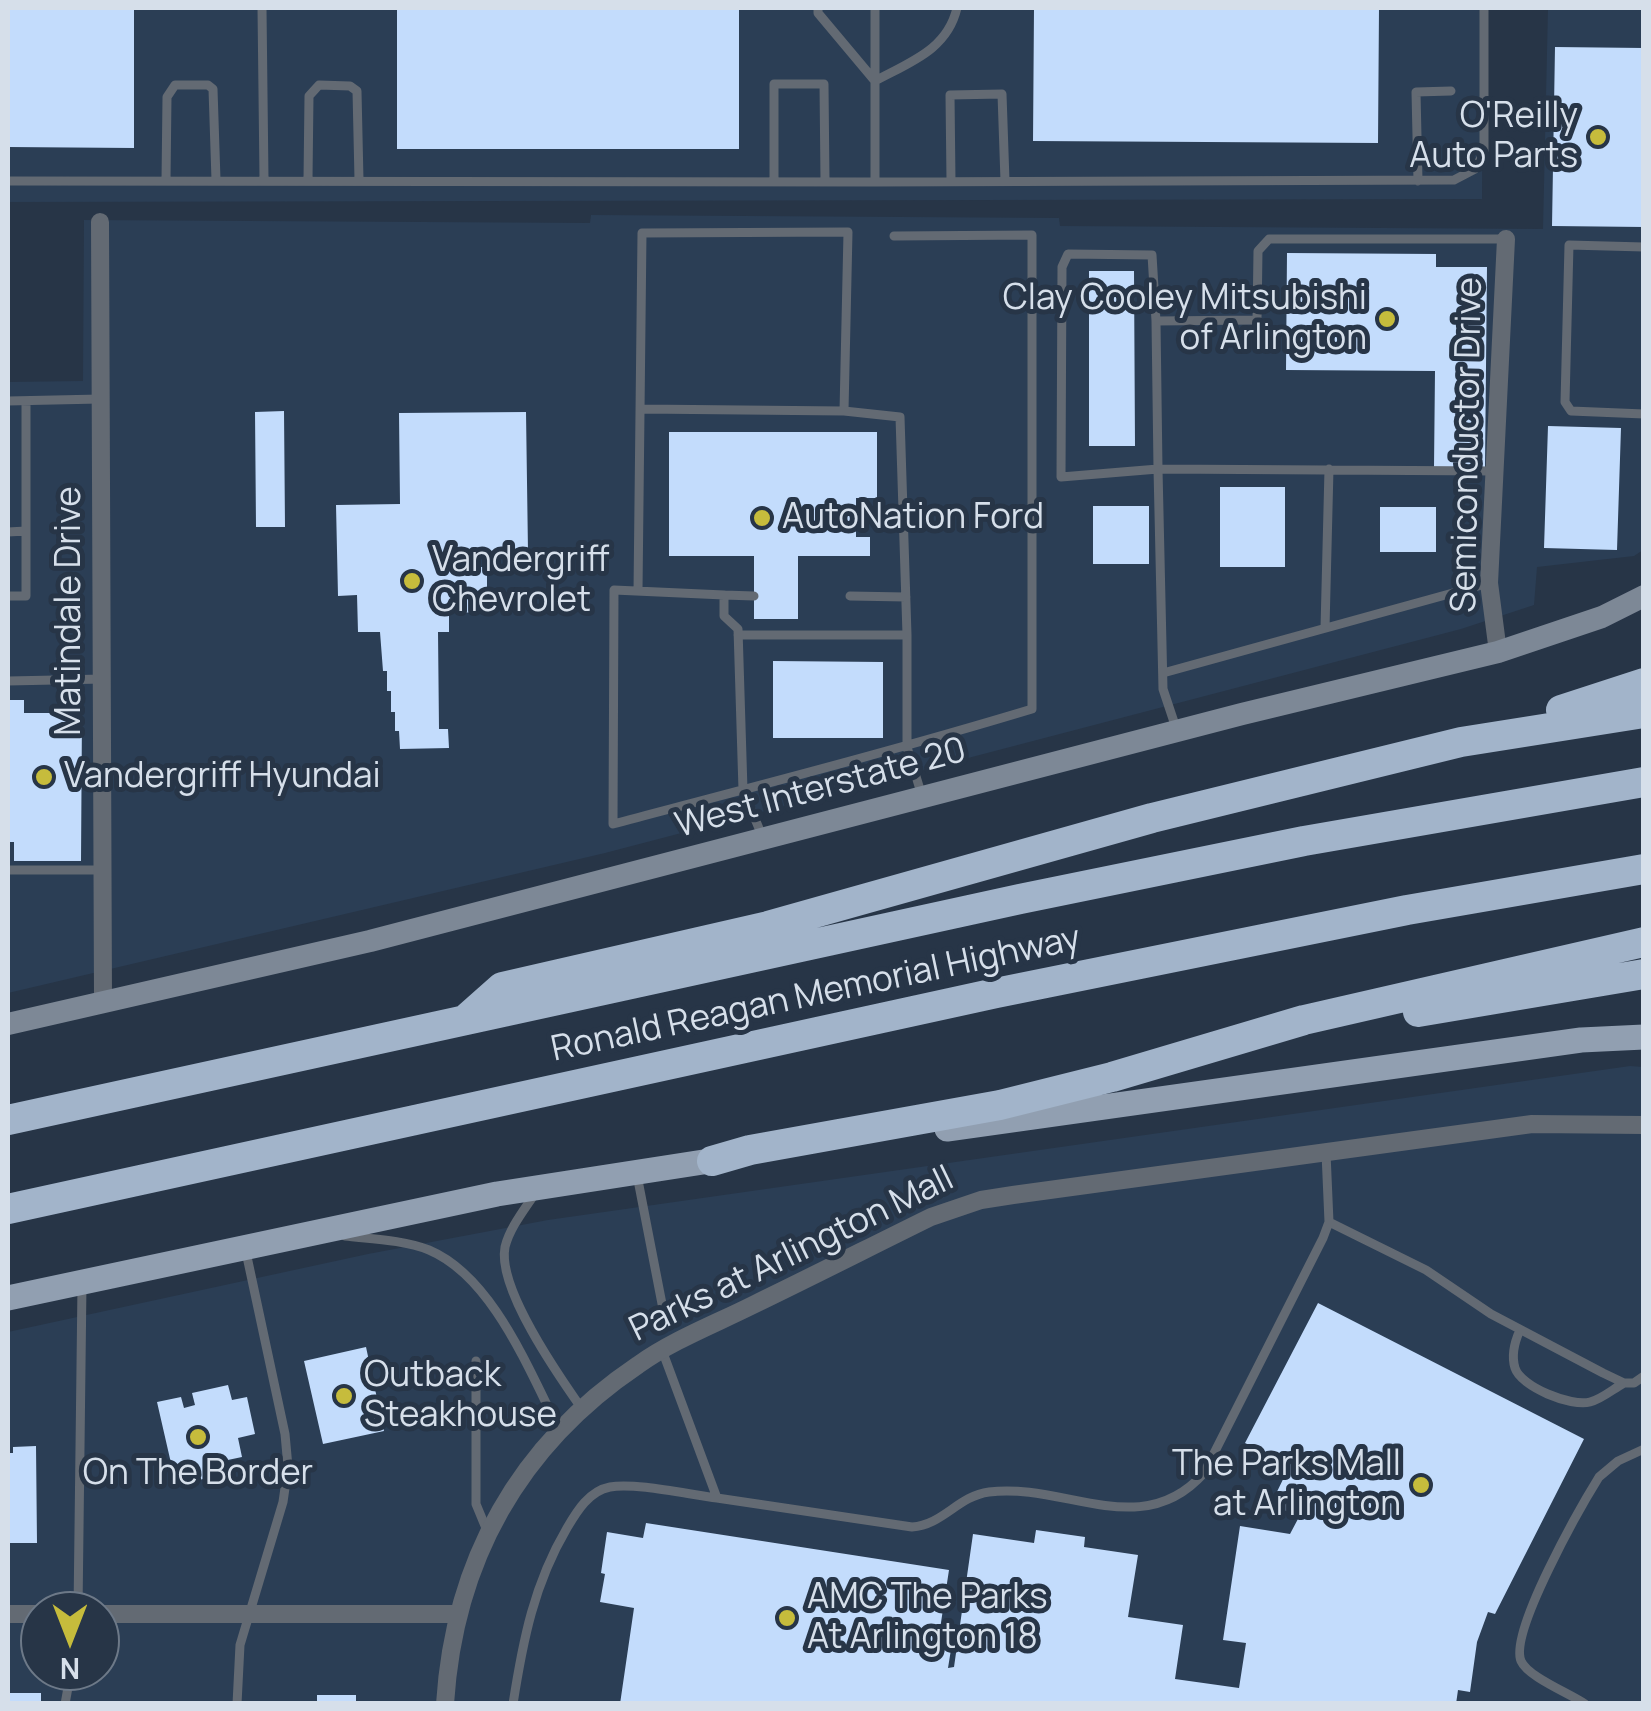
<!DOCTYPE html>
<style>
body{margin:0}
#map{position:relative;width:1651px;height:1711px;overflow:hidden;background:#273547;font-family:Manrope,sans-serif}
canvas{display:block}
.frame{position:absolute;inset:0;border:10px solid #d6dfea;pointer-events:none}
.north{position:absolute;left:20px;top:1591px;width:100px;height:100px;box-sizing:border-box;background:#273547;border:2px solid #6d7988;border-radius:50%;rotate:180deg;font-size:28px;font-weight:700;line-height:40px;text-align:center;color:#d6dfea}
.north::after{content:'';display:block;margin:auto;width:35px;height:45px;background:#c6bc3c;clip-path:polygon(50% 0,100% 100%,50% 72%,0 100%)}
</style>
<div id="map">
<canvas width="1651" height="1711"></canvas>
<div class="frame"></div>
<div class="north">N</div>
</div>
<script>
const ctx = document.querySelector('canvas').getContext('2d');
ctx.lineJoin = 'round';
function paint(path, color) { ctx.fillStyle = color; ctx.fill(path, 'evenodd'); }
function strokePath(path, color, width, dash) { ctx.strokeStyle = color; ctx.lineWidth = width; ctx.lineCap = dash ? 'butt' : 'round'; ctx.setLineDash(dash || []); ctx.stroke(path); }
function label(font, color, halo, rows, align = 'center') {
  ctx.font = font + ' Manrope,sans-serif'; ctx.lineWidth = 10; ctx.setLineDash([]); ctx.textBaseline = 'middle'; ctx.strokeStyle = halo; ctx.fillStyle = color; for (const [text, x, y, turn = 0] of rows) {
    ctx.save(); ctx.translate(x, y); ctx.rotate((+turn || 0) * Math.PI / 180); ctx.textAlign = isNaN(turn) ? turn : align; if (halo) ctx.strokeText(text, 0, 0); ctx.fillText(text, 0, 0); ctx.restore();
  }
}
const built = new Path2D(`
 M8,8H1483L1482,199L8,202Z
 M1548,8H1643V550L1634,556L1537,567L1534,605L1461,629L605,853L8,993V382L83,381L84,220L590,223L591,215L1059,218L1060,226L1543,229Z
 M1630,1066L1643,1067V1703H8V1332L368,1254L548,1220ZM40,1611H100V1671H40Z`);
const building = new Path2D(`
 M8,8H134V148L8,147Z
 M397,8H739V149H397Z
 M1034,8H1379L1378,143L1033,141Z
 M1555,47L1644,48V227L1552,226Z
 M1287,253L1436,254V267H1487L1485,467H1434L1435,371L1286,370Z
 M1089,271H1134L1135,446H1089Z
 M284,411L285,527H256L255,412Z
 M526,412L528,552L467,553L468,567H487V612L449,613V632H438L439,729H448L449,748L400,749L399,731H395V712H391V691H387V671H383L380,632H358L357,595L338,596L336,505L400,504L399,413Z
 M1548,426L1621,428L1617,550L1544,548Z
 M669,432H877V498H856V537H870V556H798V619H754V556H669Z
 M1220,487H1285V567H1220Z
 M1093,506H1149V564H1093Z
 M1380,507H1436V552H1380Z
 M773,661L883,662V738H773Z
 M8,700H24V713H82L81,861H14V842H8Z
 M1318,1303L1584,1439L1495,1614L1488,1612L1477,1642L1470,1692L1458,1690L1456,1704H620L634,1608L600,1602L605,1574L601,1573L607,1532L643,1538L646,1523L949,1570L940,1629L954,1631L948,1668L954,1667L973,1534L1034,1543L1036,1530L1085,1537L1084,1547L1138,1555L1128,1617L1183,1625L1175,1679L1239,1688L1246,1643L1223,1640L1240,1526L1290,1534L1299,1517L1271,1504L1290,1465L1245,1443Z
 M366,1347L384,1431L323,1444L304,1361Z
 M228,1385L232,1400L247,1397L255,1434L238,1438L242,1457L223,1461L226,1474L176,1485L157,1402L181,1397L184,1408L195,1405L192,1393Z
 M36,1446L37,1543H8V1453H13V1447Z
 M8,1693H41V1704H8Z
 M317,1695H356V1704H317Z`);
const service = new Path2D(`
 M262,8L264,179
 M875,8V81C910,62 947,50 957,8
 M308,179L309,96L319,85L350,86L357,91L359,180
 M166,180L167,97L175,85H208L213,89L216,180
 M8,181L875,182V81L818,13V8
 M774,181V84H824L825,181
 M951,181L950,95L1002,94L1005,181
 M1418,181L1416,92L1451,91
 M875,182L1454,180L1475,169L1484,152V8
 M1644,247L1569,245L1565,402L1571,411L1644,414
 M1156,321L1158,469L1061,477L1062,267L1068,254L1152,255L1156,321L1257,320L1258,251L1269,239H1506
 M8,401L100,399
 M642,409L844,411L900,417L907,635V747L922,796
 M8,532L26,531
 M638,591L642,233L848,232L844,411
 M724,595L754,596
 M8,596H26V401
 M850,596L906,597
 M1325,628L1329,469
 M738,635H907
 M1163,673L1489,583
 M8,681L103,679
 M1176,728L1163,689L1158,469L1495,471
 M763,838L743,790L738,629L724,616V595L614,590L613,824C753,787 893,751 1032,709V235L894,236
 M8,870H102
 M637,1175L663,1309
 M536,1192C525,1209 510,1227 505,1247C497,1288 558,1375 582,1409
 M1329,1222L1426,1270L1491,1314L1603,1373L1624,1383H1634L1644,1376
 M345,1236C372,1239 404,1240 429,1250C493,1277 529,1371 559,1429
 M1520,1330C1515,1341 1511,1355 1515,1368C1521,1387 1571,1407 1590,1402C1602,1399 1613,1389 1624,1383
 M662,1350L717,1498L912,1527C943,1525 958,1496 989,1492C1064,1482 1142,1543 1204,1473L1323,1238L1329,1222L1326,1153
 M476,1361V1504L488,1533
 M78,1611L82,1284
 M65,1704L71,1671
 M237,1704L240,1645L283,1502L288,1467L285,1434L246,1252
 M513,1704C523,1640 534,1584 567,1528C577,1511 589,1491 610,1487C634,1482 691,1495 717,1498
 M1585,1704C1569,1693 1528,1677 1521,1661C1509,1632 1581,1506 1599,1477L1618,1461L1644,1449`);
const minor = new Path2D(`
 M100,222L103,999
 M1498,652L1489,583L1506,239
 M8,1614H40
 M100,1614H457
 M445,1704C454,1561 519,1445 638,1365C673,1340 715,1324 753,1305C813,1276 872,1246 931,1217L981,1200L1013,1195L1532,1124L1644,1125`);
const secondary = new Path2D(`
 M8,1024L370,941L1242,714L1498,652L1602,617L1644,596`);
const primary = new Path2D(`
 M947,1129L1581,1040L1644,1037
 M8,1298L497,1194L729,1158`);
const motorway = new Path2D(`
 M1561,710L1644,683
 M1418,1012L1644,974
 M467,1018L502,987L768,926L1152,818L1461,742L1644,713
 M8,1120L1020,899L1304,841L1644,782
 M712,1161L750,1150L1000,1105L1112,1077L1304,1020L1644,942
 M8,1209L996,993L1407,910L1644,869`);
const markers = [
 [1598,137,10,"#c6bc3c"],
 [1387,319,10,"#c6bc3c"],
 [762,518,10,"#c6bc3c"],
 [412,581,10,"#c6bc3c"],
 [44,777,10,"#c6bc3c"],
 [344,1396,10,"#c6bc3c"],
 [198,1437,10,"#c6bc3c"],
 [1421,1485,10,"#c6bc3c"],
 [787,1618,10,"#c6bc3c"]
];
const poiNames = [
 ["O'Reilly",1578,117,"right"],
 ["Auto Parts",1578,157,"right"],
 ["Clay Cooley Mitsubishi",1367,299,"right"],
 ["of Arlington",1367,339,"right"],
 ["AutoNation Ford",782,518],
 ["Vandergriff",432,561],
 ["Chevrolet",432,601],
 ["Vandergriff Hyundai",64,777],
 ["Outback",364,1376],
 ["Steakhouse",364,1416],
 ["The Parks Mall",1401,1465,"right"],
 ["at Arlington",1401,1505,"right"],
 ["On The Border",198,1474,"center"],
 ["AMC The Parks",807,1598],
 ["At Arlington 18",807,1638]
];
const streetNames = [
 ["Semiconductor Drive",1468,445,-89],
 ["Matindale Drive",70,611,-90],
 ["West Interstate 20",821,789,-15],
 ["Ronald Reagan Memorial Highway",816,995,-12],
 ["Parks at Arlington Mall",792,1255,-26]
];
paint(built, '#2b3e55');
paint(building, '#c3dcfc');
strokePath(service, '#636a73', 9);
strokePath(minor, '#636a73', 18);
strokePath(secondary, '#7d8896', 22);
strokePath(primary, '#919fb1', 25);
strokePath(motorway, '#a2b4ca', 30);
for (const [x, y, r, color] of markers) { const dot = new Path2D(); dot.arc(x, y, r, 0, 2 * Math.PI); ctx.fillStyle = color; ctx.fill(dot); strokePath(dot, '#273547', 4); }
label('35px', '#d6dfea', '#273547', poiNames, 'left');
label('35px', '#d6dfea', '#273547', streetNames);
</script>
